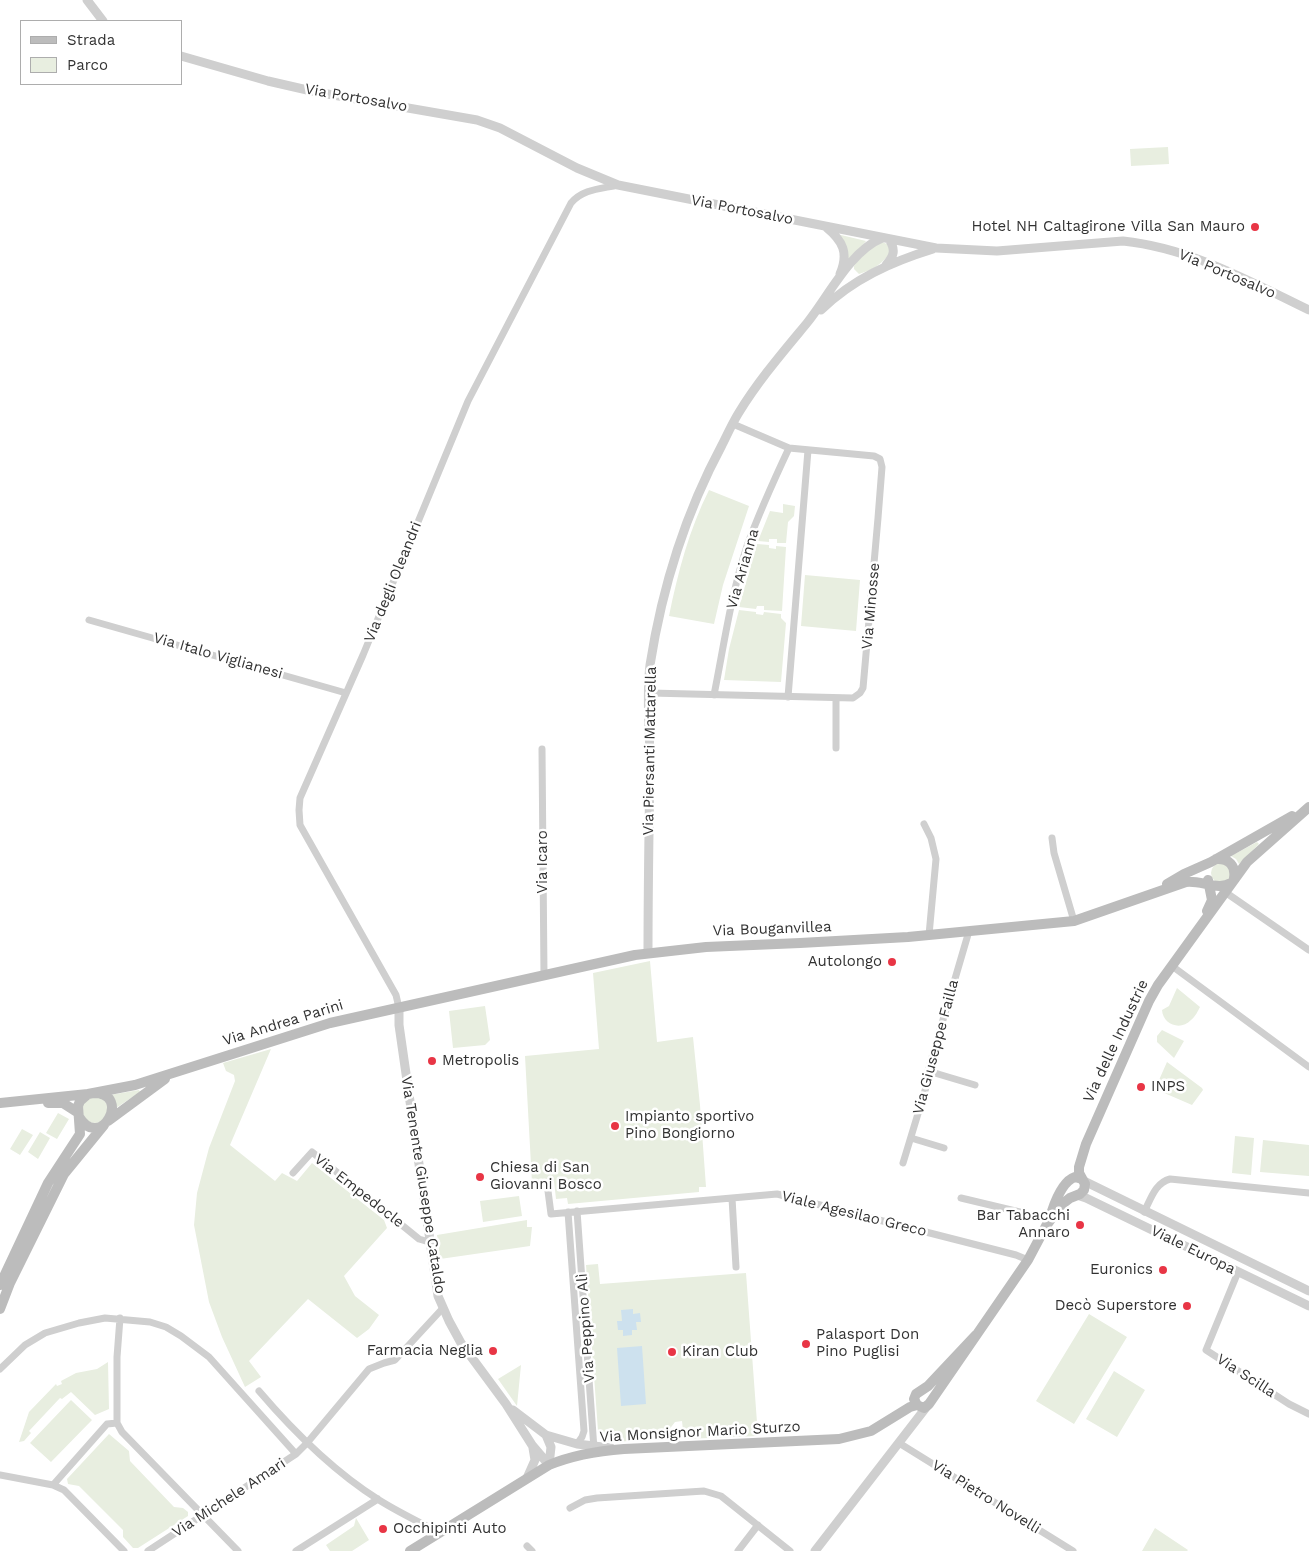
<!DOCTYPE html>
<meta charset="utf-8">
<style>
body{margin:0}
#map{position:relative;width:1309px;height:1551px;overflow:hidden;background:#fff;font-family:"Work Sans",sans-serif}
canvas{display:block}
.legend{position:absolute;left:20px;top:20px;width:162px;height:65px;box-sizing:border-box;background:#fff;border:1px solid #adadad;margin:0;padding:6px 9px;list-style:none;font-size:15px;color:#323232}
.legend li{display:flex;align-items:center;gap:10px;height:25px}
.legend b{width:25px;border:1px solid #adadad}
</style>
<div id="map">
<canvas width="1309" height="1551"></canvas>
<ul class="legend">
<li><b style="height:6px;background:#bcbcbc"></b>Strada</li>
<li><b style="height:14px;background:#e8eee0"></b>Parco</li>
</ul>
</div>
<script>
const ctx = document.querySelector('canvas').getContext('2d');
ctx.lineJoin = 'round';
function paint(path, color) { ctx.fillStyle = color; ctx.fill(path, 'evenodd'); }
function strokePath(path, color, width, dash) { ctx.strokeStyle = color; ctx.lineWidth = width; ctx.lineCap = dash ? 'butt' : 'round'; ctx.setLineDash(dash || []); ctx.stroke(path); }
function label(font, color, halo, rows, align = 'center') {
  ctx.font = font + ' "Work Sans",sans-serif'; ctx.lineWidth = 5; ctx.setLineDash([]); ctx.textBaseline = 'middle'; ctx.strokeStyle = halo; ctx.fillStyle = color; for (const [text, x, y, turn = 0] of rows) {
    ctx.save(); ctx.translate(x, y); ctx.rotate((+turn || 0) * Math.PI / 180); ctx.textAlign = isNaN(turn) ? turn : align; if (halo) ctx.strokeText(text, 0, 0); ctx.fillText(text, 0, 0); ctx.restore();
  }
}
const green = new Path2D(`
 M1168,147L1169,164L1131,166L1130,149Z
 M841,235L866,241L848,263L840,236Z
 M882,242L887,244L891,252C883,263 873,270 859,274L854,269V266C862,255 870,248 882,242Z
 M709,490L749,506L723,585L714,624L669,616C678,572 689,530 709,490Z
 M783,504L795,506L794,516L788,522L786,543H777V539H769V542L758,541L770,511L783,513Z
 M757,544L769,545V548L776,549V546L786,547L782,611L764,610V606H757L756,609L739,607Z
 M805,575L860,580L856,631L801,626Z
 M739,610L756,612V614L763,615L764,612L781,614V618L786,623L781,682L724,680L729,649Z
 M1257,842L1259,844L1239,864L1236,859L1231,856Z
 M1211 873a10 10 0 1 1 20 0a10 10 0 1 1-20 0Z
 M650,961L657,1042L693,1037L700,1105L706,1187H699V1192L568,1204L567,1198L556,1199L554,1181L532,1183L525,1056L599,1049L593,973Z
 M1177,988L1200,1007C1198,1011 1195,1017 1191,1020C1181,1031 1163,1025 1162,1010L1169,1006Z
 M485,1006L490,1040L485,1045L453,1048L449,1011Z
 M1162,1030L1184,1041L1174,1058L1157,1042V1036Z
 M271,1049L230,1145L275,1181L282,1173L297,1181L312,1163L384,1220L387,1228L344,1276L355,1296L379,1315L369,1329L357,1338L308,1299L249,1361L261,1377L245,1387L222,1337L209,1302L194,1225L197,1193L209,1148L235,1081L234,1075L226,1071L223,1063Z
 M1167,1062L1202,1088L1203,1090L1192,1105L1155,1089Z
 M139,1090L140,1092L116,1108L110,1095Z
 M82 1110a13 13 0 1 1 26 0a13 13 0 1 1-26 0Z
 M58,1113L69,1119L57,1139L46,1133Z
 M22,1129L33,1135L20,1155L10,1149Z
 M40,1132L50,1138L38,1159L28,1152Z
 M1235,1136L1254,1138L1251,1175L1232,1173Z
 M1263,1140L1309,1145V1176L1260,1172Z
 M519,1196L522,1216L483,1222L480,1201Z
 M527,1220V1227H532L530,1246L440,1259L437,1235Z
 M598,1264L600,1284L746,1273L758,1436L684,1439L682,1421L675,1422L662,1439L613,1442L612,1439H609V1442L598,1431L586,1265Z
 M1089,1314L1127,1337L1074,1424L1036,1401Z
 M108,1362L109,1409L95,1415L71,1392L62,1399L60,1398L29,1431L31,1433L24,1441L19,1442L29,1412L56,1384L57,1386L62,1384L61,1381L76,1373L97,1369Z
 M521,1365L517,1406L498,1379Z
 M1114,1371L1145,1390L1117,1437L1086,1419Z
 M71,1400L92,1420L51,1462L30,1443Z
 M109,1434L129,1451L130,1461L174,1507L183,1508L188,1512V1516L138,1548H133L123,1537V1530L79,1486L68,1484L67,1479Z
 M356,1518L369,1540L352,1551H330L326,1545L354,1526Z
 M1155,1528L1188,1550L1187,1551H1142Z`);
const water = new Path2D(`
 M633,1309V1314L640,1313L641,1322H636L637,1330H632V1335L623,1336V1330H618L617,1321H622L621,1310Z
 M642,1346L646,1404L621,1406L617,1348Z`);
const minor = new Path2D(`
 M89,620L346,693
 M650,693L853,698L860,693L863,688L878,518L882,467L880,459L874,456L789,448L733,424
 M714,695C724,645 731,594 747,546C759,513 774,480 789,448
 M788,697L808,450
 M836,748V698
 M542,749L544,975
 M924,824L931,838L936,859L929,935
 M1052,838L1054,853L1074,921
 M1225,892L1309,950
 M1172,966L1309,1067
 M399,1008L396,995L300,825L299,810L300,798L363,655L468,401L571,203C583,189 600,189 618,185
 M928,1071L975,1085
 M911,1138L944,1148
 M903,1163L927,1084L928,1071L969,931
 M293,1173L312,1152L419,1239L429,1242
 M548,1191L551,1214L777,1194L1016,1255L1028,1260
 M732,1198L736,1267
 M961,1198L1049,1219
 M577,1211L594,1449
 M568,1212L584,1431L582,1437L577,1444
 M1144,1212C1151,1199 1155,1183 1170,1179L1309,1193
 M1238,1272L1206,1350L1289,1404L1309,1414
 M120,1318L117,1357V1423L122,1432L238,1551
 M0,1369L25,1345L45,1333L79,1323L105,1318L150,1322L166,1327L181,1336L209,1357L296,1454
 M259,1391C294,1432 333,1471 379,1500C398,1512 419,1522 440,1533
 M899,1443L1073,1551
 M0,1475L53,1485L64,1490L124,1551
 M53,1485L107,1424L117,1423
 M570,1508L585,1500L597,1498L704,1491L721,1496L790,1551
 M527,1546L532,1551
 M148,1551L296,1454L307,1443L369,1369L384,1363L395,1360L443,1308
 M296,1551L378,1499
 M738,1551L758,1525`);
const tertiary = new Path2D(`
 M87,0L103,21
 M181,56L268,81L316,92L477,120L500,128L577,168L618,185L936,248L997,251L1123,241C1190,248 1249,281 1309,310
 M826,227C843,241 849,253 840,274
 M886,265C894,256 896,250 889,239
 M821,310C853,279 891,262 933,249
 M648,953C648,890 649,827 650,764C650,733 646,696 650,665C662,588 685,514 722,445C727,435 732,424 738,414C758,381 783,352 807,323C828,297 850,251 882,238
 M399,1008V1025L438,1296L449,1321L461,1343L506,1404L532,1445L549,1465
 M1084,1181L1309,1291
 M1077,1195L1086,1198L1309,1306
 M513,1410L546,1435L551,1447L549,1465
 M546,1435L577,1444L611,1448
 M527,1478L535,1460L533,1448
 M815,1551L928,1405`);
const secondary = new Path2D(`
 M1216,859C1229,858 1236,866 1234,878
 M1167,884L1184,874L1211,862L1292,816
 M1207,911L1212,900L1208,880
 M0,1103L88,1094
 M48,1103H63L77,1112
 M79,1117C101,1152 132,1093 94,1093
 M108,1121L165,1079
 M1052,1211C1056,1199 1063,1181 1075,1177L1082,1179
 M0,1285L48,1183L80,1134L78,1106L80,1101L88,1094L135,1085L330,1023L635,955L706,947L800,943L908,937L1074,921L1186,882C1201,880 1219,891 1231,883
 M0,1309L10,1283L64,1174L104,1125
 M976,1335L928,1386L916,1394L914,1399L917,1405L924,1408L929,1404L1028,1260L1046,1226L1061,1205L1070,1198L1080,1194L1084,1190L1085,1184L1079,1173V1167L1086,1144L1149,1001L1158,985L1247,862L1309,807
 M410,1551L549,1465C573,1455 598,1451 624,1449L839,1439L871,1431L910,1407L917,1405`);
const markers = [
 [1255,227,5,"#e83545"],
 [892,962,5,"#e83545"],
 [432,1061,5,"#e83545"],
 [1141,1087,5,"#e83545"],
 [615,1126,5,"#e83545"],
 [480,1177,5,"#e83545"],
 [1080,1225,5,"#e83545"],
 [1163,1270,5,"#e83545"],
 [1187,1306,5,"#e83545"],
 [806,1344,5,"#e83545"],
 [493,1351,5,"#e83545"],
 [672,1352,5,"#e83545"],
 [383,1529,5,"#e83545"]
];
const streetNames = [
 ["Via Portosalvo",356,98,10],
 ["Via Portosalvo",742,210,11],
 ["Via Portosalvo",1227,274,23],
 ["Via Arianna",743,569,-74],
 ["Via degli Oleandri",393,582,-68],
 ["Via Minosse",871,606,-85],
 ["Via Italo Viglianesi",218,656,16],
 ["Via Piersanti Mattarella",650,751,-89],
 ["Via Icaro",543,862,-90],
 ["Via Bouganvillea",772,929,-2],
 ["Via Andrea Parini",283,1023,-17],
 ["Via delle Industrie",1116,1041,-65],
 ["Via Giuseppe Failla",936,1047,-75],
 ["Via Tenente Giuseppe Cataldo",423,1185,81],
 ["Via Empedocle",359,1191,38],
 ["Viale Agesilao Greco",854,1214,14],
 ["Viale Europa",1193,1250,26],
 ["Via Peppino Alì",586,1328,-94],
 ["Via Scilla",1246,1376,33],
 ["Via Monsignor Mario Sturzo",700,1432,-3],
 ["Via Pietro Novelli",986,1497,32],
 ["Via Michele Amari",229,1498,-33]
];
const poiNames = [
 ["Hotel NH Caltagirone Villa San Mauro",1245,227,"right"],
 ["Autolongo",882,962,"right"],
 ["Metropolis",442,1061],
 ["INPS",1151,1087],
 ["Impianto sportivo",625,1117],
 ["Pino Bongiorno",625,1134],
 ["Chiesa di San",490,1168],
 ["Giovanni Bosco",490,1185],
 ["Bar Tabacchi",1070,1216,"right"],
 ["Annaro",1070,1233,"right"],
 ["Euronics",1153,1270,"right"],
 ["Decò Superstore",1177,1306,"right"],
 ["Palasport Don",816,1335],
 ["Pino Puglisi",816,1352],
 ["Farmacia Neglia",483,1351,"right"],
 ["Kiran Club",682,1352],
 ["Occhipinti Auto",393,1529]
];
paint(green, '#e8eee0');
paint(water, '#cde1ee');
strokePath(minor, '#cfcfcf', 7);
strokePath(tertiary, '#cfcfcf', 9);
strokePath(secondary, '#bcbcbc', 10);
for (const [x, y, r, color] of markers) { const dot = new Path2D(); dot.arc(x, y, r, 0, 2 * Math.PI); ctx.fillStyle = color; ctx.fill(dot); strokePath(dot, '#fff', 2); }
label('15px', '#323232', '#fff', streetNames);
label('15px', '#323232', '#fff', poiNames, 'left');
</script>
